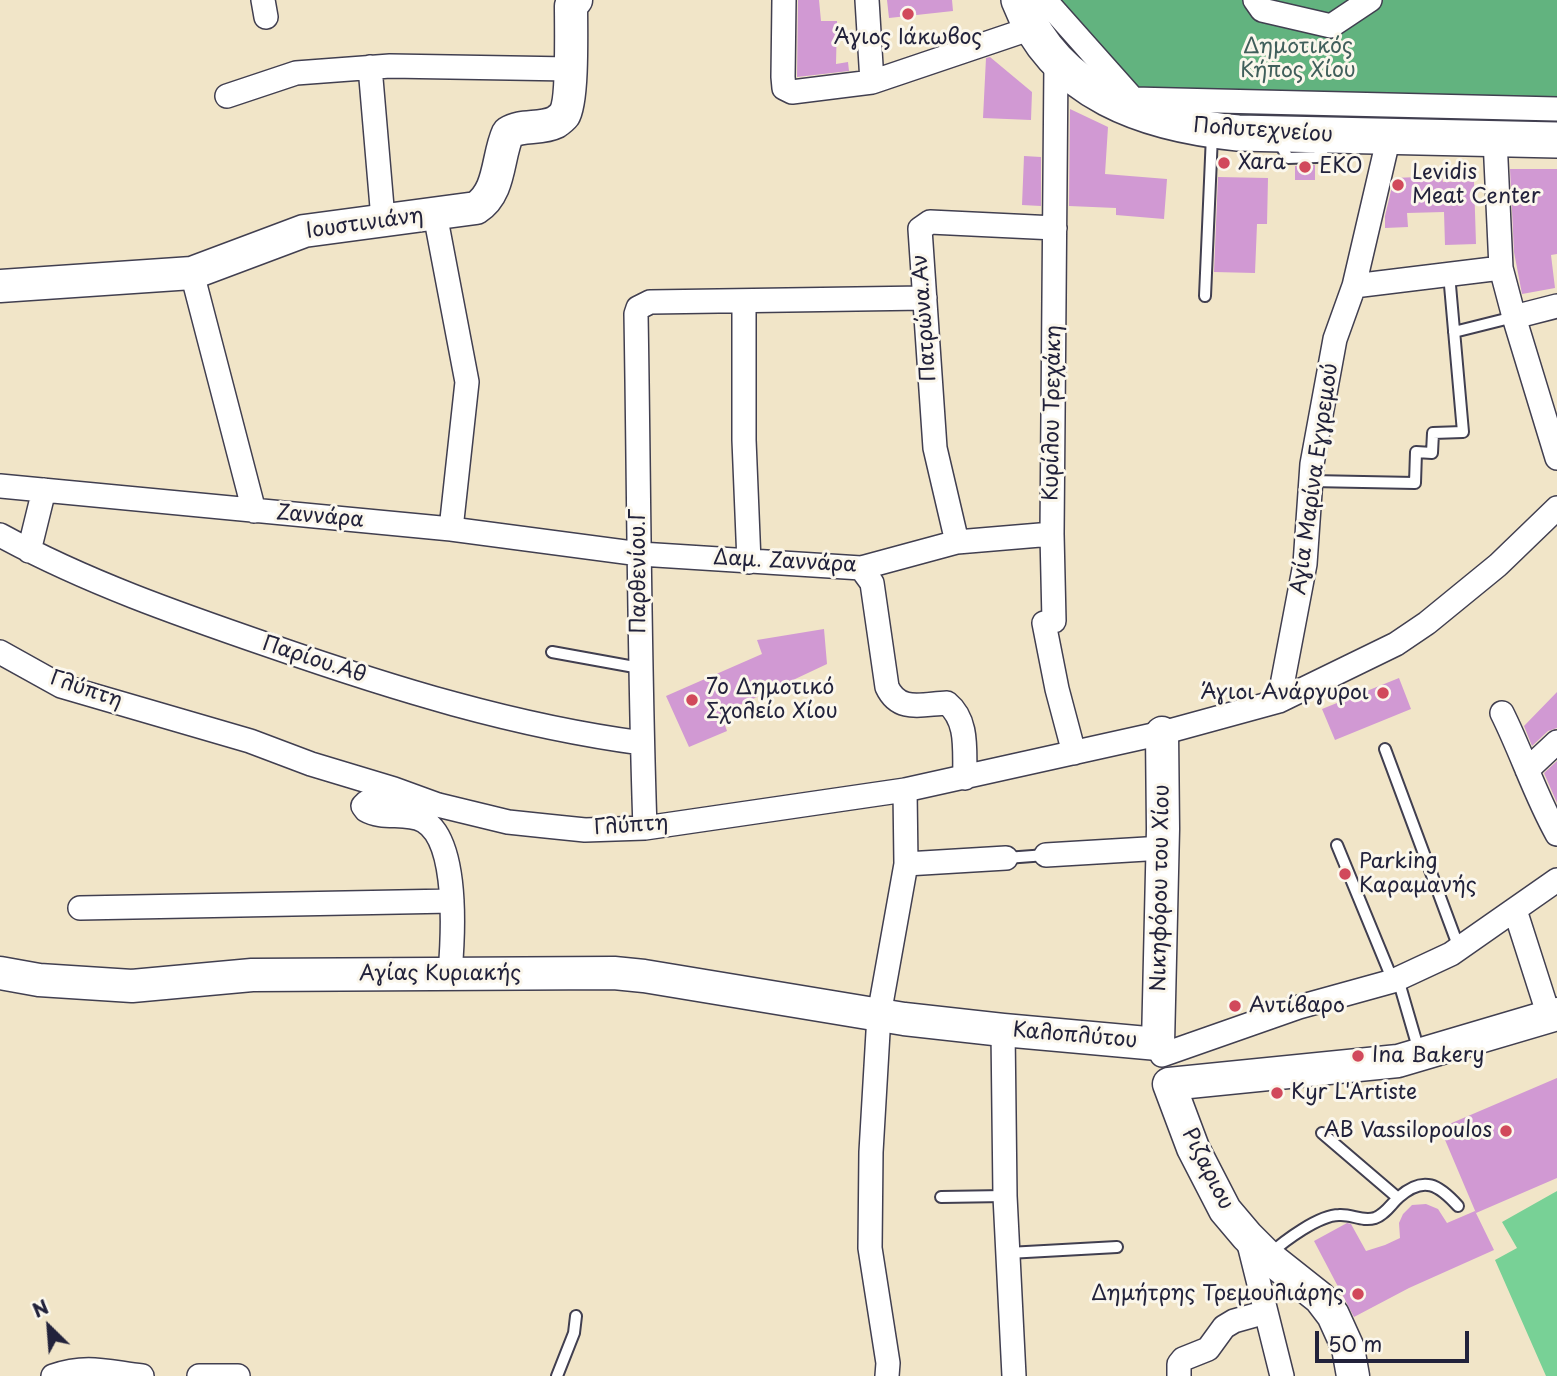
<!DOCTYPE html>
<meta charset="utf-8">
<style>
body{margin:0}
#map{position:relative;width:1557px;height:1376px;overflow:hidden;background:#f1e5c8;font-family:"Playpen Sans",sans-serif}
canvas{display:block}
.north{position:absolute;left:14px;top:1292px;width:70px;height:70px;-webkit-text-stroke:5px #fbf7ec;paint-order:stroke;rotate:335deg;font-size:19px;font-weight:700;line-height:28px;text-align:center;color:#22223b}
.north::after{content:'';display:block;margin:auto;width:24px;height:32px;background:#22223b;clip-path:polygon(50% 0,100% 100%,50% 72%,0 100%)}
.scale{position:absolute;left:1315px;top:1331px;width:154px;height:32px;box-sizing:border-box;border:4px solid #22223b;border-top:0;padding-left:9px;font-size:21px;line-height:24px;white-space:nowrap;color:#22223b;-webkit-text-stroke:5px #fbf7ec;paint-order:stroke}
</style>
<div id="map">
<canvas width="1557" height="1376"></canvas>
<div class="north">N</div>
<div class="scale">50 m</div>
</div>
<script>
const ctx = document.querySelector('canvas').getContext('2d');
ctx.lineJoin = 'round';
function paint(path, color) { ctx.fillStyle = color; ctx.fill(path, 'evenodd'); }
function strokePath(path, color, width, dash) { ctx.strokeStyle = color; ctx.lineWidth = width; ctx.lineCap = dash ? 'butt' : 'round'; ctx.setLineDash(dash || []); ctx.stroke(path); }
function label(font, color, halo, rows, align = 'center') {
  ctx.font = font + ' "Playpen Sans",sans-serif'; ctx.lineWidth = 6; ctx.setLineDash([]); ctx.textBaseline = 'middle'; ctx.strokeStyle = halo; ctx.fillStyle = color; for (const [text, x, y, turn = 0] of rows) {
    ctx.save(); ctx.translate(x, y); ctx.rotate((+turn || 0) * Math.PI / 180); ctx.textAlign = isNaN(turn) ? turn : align; if (halo) ctx.strokeText(text, 0, 0); ctx.fillText(text, 0, 0); ctx.restore();
  }
}
const green = new Path2D(`
 M1557,1191V1376H1546L1495,1260L1517,1248L1502,1222Z`);
const forest = new Path2D(`
 M1038,0H1557V117L1191,119L1133,99L1059,45Z`);
const building = new Path2D(`
 M798,0H819L821,21H837L836,64L848,62L849,71L797,77Z
 M887,0H952L953,11L889,18Z
 M990,57L1032,92L1031,120L983,118L986,58Z
 M1070,109L1108,127L1105,174L1167,179L1164,219L1116,215V208L1069,206Z
 M1024,156L1041,157V206L1022,205Z
 M1315,165V180H1295V166Z
 M1510,169H1557V254L1551,255L1555,288L1522,294L1514,252Z
 M1442,176L1443,182L1474,181L1476,244L1445,245L1444,212L1407,213L1408,227L1385,228V216L1394,178Z
 M1218,177L1268,178L1267,224H1257L1255,273L1214,272Z
 M824,629L827,664L721,714L727,731L689,747L666,696L762,654L757,640Z
 M1399,678L1411,709L1335,740L1322,709Z
 M1557,692V728L1548,731L1532,746L1524,726Z
 M1557,761V803L1544,773Z
 M1557,1078V1178L1476,1213L1440,1128Z
 M1426,1204L1438,1209L1447,1223L1475,1211L1494,1250L1409,1288L1354,1317L1314,1241L1347,1223L1351,1224L1366,1251L1385,1245L1400,1238L1399,1223L1403,1214L1412,1205Z`);
const lane = new Path2D(`
 M1277,139L1288,158L1317,157L1330,141
 M1205,296L1212,135
 M1454,332L1514,317
 M1311,481L1415,483L1416,452L1432,453L1433,433L1463,432L1449,274
 M552,652L640,668
 M1385,749L1459,948
 M1337,845L1393,981
 M1006,858L1046,855
 M1398,979L1419,1051
 M1322,1133L1398,1198
 M941,1197L1005,1196
 M1008,1253L1117,1247
 M1270,1254C1284,1241 1319,1215 1339,1215C1352,1214 1362,1222 1375,1218C1386,1214 1391,1204 1399,1197C1424,1175 1439,1185 1458,1206
 M557,1376L574,1333L576,1316`);
const street = new Path2D(`
 M263,0L266,17
 M784,0L783,77L784,88L792,92L872,82L1032,28
 M867,0L872,82
 M1045,0L1133,99L1557,109
 M1255,0L1262,10L1331,26L1370,0
 M1056,62L1052,534L1054,621L1044,623L1057,689L1074,753
 M370,67L383,219
 M227,96L296,73L390,66L570,69
 M1495,139L1501,268L1514,317L1557,458
 M435,214L467,382L451,529
 M192,273L254,511
 M1354,286L1501,268
 M744,301V440L749,562
 M1514,317L1557,306
 M0,486L451,529L640,554L861,568L957,542L1052,534
 M0,535C86,582 178,614 271,646C392,688 514,726 642,743
 M957,542L935,448L920,229L930,222L1055,228
 M29,551L44,490
 M861,568L872,583L887,687C899,713 922,704 947,703C969,721 964,751 965,778
 M0,652L61,686L250,741L311,764L394,789L438,805L508,822L546,826L585,830L645,828L905,790L1162,733L1279,701L1396,644L1427,623L1498,565L1557,508
 M1279,701L1305,564L1312,464L1335,339L1354,286L1389,136
 M1502,713C1522,753 1535,795 1557,834
 M1527,770L1557,742
 M413,803L372,801L367,802L363,806L366,810C383,820 407,811 424,821C459,842 453,938 450,973
 M645,828C639,657 639,486 636,314L638,308L650,302L925,298
 M1046,855L1163,848
 M906,864L1006,858
 M80,908L452,901
 M1515,910L1549,1016
 M1003,1030L1005,1196L1014,1376
 M1158,1044L1162,1055L1299,1007L1393,981L1451,954L1557,880
 M1247,1236L1282,1376
 M53,1376C87,1364 108,1372 142,1376
 M199,1376H238
 M887,1376L888,1363L870,1248L871,1152L879,1015L906,864L905,790
 M1179,1376V1364L1183,1359L1208,1349L1224,1327L1234,1321L1266,1312`);
const secondary = new Path2D(`
 M0,286L192,273L304,231L476,208C501,192 497,157 508,133C522,124 540,130 556,122C557,121 563,117 564,115C573,102 571,26 571,6L576,0
 M0,973L39,980L132,986L252,975L614,973L644,976L904,1019L1003,1030L1158,1044L1163,829L1162,733
 M1353,1376L1348,1348L1333,1315L1320,1298L1267,1256L1247,1236L1225,1210L1193,1148L1169,1084L1398,1061L1557,1014`);
const primary = new Path2D(`
 M1019,0C1055,94 1146,124 1238,133L1557,140`);
const markers = [
 [908,14,7,"#d1495b"],
 [1224,163,7,"#d1495b"],
 [1305,167,7,"#d1495b"],
 [1398,185,7,"#d1495b"],
 [1383,693,7,"#d1495b"],
 [692,700,7,"#d1495b"],
 [1345,874,7,"#d1495b"],
 [1235,1006,7,"#d1495b"],
 [1358,1056,7,"#d1495b"],
 [1277,1093,7,"#d1495b"],
 [1506,1131,7,"#d1495b"],
 [1358,1294,7,"#d1495b"]
];
const poiNames = [
 ["Άγιος Ιάκωβος",908,38,"center"],
 ["Xara",1238,163],
 ["EKO",1319,167],
 ["Levidis",1412,173],
 ["Meat Center",1412,197],
 ["7ο Δημοτικό",706,688],
 ["Σχολείο Χίου",706,712],
 ["Άγιοι Ανάργυροι",1369,693,"right"],
 ["Parking",1359,862],
 ["Καραμανής",1359,886],
 ["Αντίβαρο",1249,1006],
 ["Ina Bakery",1372,1056],
 ["Kyr L'Artiste",1291,1093],
 ["AB Vassilopoulos",1492,1131,"right"],
 ["Δημήτρης Τρεμουλιάρης",1344,1294,"right"]
];
const parkNames = [
 ["Δημοτικός",1298,47],
 ["Κήπος Χίου",1298,71]
];
const streetNames = [
 ["Πολυτεχνείου",1263,131,4],
 ["Ιουστινιάνη",365,224,-8],
 ["Πατρώνα.Αν",925,318,-94],
 ["Κυρίλου Τρεχάκη",1053,413,-89],
 ["Αγία Μαρίνα Εγγρεμού",1315,479,-82],
 ["Ζαννάρα",320,517,5],
 ["Δαμ. Ζαννάρα",785,562,3],
 ["Παρθενίου.Γ",639,571,-90],
 ["Παρίου.Αθ",314,660,18],
 ["Γλύπτη",86,690,19],
 ["Γλύπτη",631,826,-4],
 ["Νικηφόρου του Χίου",1161,888,-89],
 ["Αγίας Κυριακής",440,974],
 ["Καλοπλύτου",1075,1036,5],
 ["Ριζαριου",1207,1169,63]
];
paint(green, '#78d196');
paint(forest, '#62b37f');
paint(building, '#d199d3');
strokePath(lane, '#413f50', 14);
strokePath(street, '#413f50', 26);
strokePath(secondary, '#413f50', 35);
strokePath(primary, '#413f50', 38);
strokePath(lane, '#fff', 10);
strokePath(street, '#fff', 23);
strokePath(secondary, '#fff', 32);
strokePath(primary, '#fff', 35);
for (const [x, y, r, color] of markers) { const dot = new Path2D(); dot.arc(x, y, r, 0, 2 * Math.PI); ctx.fillStyle = color; ctx.fill(dot); strokePath(dot, '#fbf7ec', 2.5); }
label('21px', '#22223b', '#fbf7ec', poiNames, 'left');
label('21px', '#405f5b', '#fbf7ec', parkNames);
label('21px', '#22223b', '#fbf7ec', streetNames);
</script>
